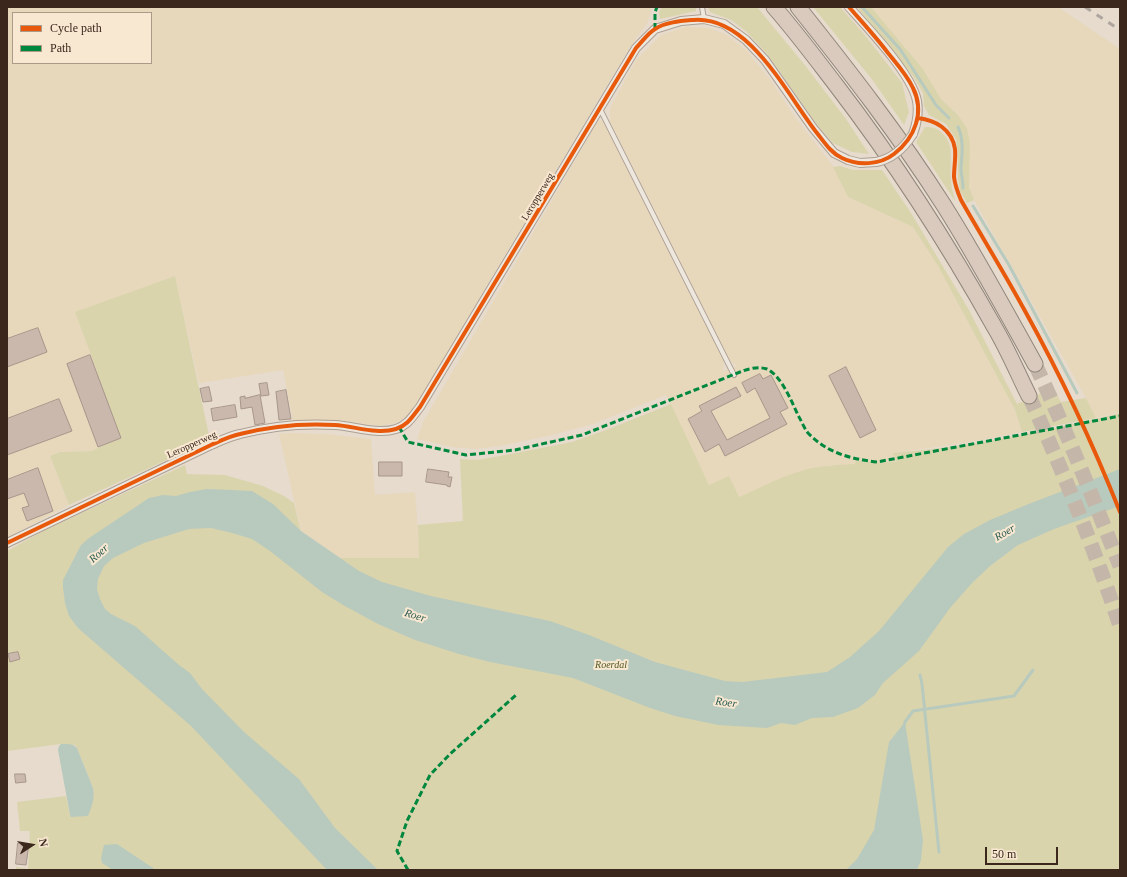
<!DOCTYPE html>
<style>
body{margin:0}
#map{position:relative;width:1127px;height:877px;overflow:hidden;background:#e6dbcc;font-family:Georgia,serif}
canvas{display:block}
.frame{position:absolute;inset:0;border:8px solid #3b271c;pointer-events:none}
.legend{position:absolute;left:12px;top:12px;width:140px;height:52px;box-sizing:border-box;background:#f8e7d1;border:1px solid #ac9a89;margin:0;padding:5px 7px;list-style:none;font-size:12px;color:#3b271c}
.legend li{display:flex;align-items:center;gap:8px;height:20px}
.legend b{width:20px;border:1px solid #ac9a89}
.north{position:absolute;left:12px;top:825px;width:40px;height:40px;-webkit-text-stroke:3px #f8e7d1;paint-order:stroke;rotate:78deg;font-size:11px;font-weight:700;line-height:16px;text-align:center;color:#3b271c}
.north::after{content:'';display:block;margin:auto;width:14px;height:18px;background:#3b271c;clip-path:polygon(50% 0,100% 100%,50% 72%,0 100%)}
.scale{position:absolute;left:985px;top:847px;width:73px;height:18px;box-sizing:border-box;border:2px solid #3b271c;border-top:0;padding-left:5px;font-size:12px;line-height:14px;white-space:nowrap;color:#3b271c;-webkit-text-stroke:3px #f8e7d1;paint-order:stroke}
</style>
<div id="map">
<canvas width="1127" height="877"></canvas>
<div class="frame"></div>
<ul class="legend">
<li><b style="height:5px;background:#e8590c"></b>Cycle path</li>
<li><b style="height:5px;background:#00873e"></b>Path</li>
</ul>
<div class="north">N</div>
<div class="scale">50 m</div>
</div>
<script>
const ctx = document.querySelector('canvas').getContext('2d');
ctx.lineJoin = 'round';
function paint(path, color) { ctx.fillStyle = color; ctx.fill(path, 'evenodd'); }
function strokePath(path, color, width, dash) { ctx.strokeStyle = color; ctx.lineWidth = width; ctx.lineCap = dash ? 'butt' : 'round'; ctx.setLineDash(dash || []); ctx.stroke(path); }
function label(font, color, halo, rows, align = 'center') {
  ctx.font = font + ' Georgia,serif'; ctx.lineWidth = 4; ctx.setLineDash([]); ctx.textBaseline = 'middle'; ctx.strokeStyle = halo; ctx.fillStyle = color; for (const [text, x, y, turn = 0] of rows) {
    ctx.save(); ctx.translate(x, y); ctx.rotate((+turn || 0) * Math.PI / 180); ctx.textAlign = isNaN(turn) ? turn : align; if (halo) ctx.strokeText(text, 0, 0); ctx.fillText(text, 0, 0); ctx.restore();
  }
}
const farmland = new Path2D(`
 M7,7H652L648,22L630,47L493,275L418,403L406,417L396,423L380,426L337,420L293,421L283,370L199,383L175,277L97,371L83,376L106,444L92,451L60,452L50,456L69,505L7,538ZM13,13H151V63H13Z
 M871,7H1058L1120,49V412L1096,418L1086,398L974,200L969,187V171L957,114L941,99L923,69Z
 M685,27L709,28L727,35L747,51L772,82L795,117L833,166L848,197L913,227L938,266L1015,410L1022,432L971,442L894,453L897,462L824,466L799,473L740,500L709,485L666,395L593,424L552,435L500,446L475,449L452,447L417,439L423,422L598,121L601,120H604L724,360L723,371L737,366L729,360L610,122V108L636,60L661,35Z
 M290,433L325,434L371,439L375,495L415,492L420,558H340L301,531L279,434Z`);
const green = new Path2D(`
 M662,7H696V11L660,19L659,12Z
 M708,7H757L804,64L846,119L869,154L852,152L833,143L818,126L768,55L747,32L731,20L710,12Z
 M813,7H840L864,34L902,83L909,112L904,125L871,78Z
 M857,7H871L923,69L941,99L957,114L967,128L970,144L969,187L974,200L967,203L960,191L958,177V154L956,139L946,124L929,115L924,106L923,93L913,76Z
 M925,127C933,127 938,128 944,135C955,147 949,164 951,180C951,187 954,195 955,201L916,142Z
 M840,166L853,170H882L911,213L969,310L1017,404L1053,388L1061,402L1086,398L1096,418L1022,432L1015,410L938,266L913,227L848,197L833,167Z
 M175,276L210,440L69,505L50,456L60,452L92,451L106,444L83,376L97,371L75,312Z
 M671,404L709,485L729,476L739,497C762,487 784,475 808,469C824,465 839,465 855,464L856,461L897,462L893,453C969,447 1046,431 1120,413V870H16V867L28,869L30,831H20L17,802L66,796L70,815L93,788L77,748L75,745L61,744L7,751V551L45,530L185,465L187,474L225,475L263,486L284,496L294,503L301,532L340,558H419L418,525L463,521L460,459L477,460L500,456L572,442L606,430Z`);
const water = new Path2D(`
 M1120,469V506L1054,529L1018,545L990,566L973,582L950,608L919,651L883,683L875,695L858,708L833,717L812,718L795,725L781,723L767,728L718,725L675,716L650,708L573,678L490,662L459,654L415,640L378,624L343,605L322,592L270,551L252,539L232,533L211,528L189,529L144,543L113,558L104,566L98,579L97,589L100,599L105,609L111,614L135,626L179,665L190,673L202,689L244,732L299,779L335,828L378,870H327L191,726L78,628L69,616L65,603L63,588V580L81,545L89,538L149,498L163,495L176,496L190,492L207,489L232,490L252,491L273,504L301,531L359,571L382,582L431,596L550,621L589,635L655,662L725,681L742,682L827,672L850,657L879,631L948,547L964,534L990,520L1026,505Z
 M905,722L923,840L921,860L917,870H846L857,859L874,830L889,742Z
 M61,744C67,744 73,743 77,748L93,788C95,797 92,807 88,816L71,817L70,815L58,750L59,746Z
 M117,844L156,870H113L102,863L101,858L104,845Z`);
const stream = new Path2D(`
 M862,7L900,49L936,105L949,118
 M958,127C964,140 962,154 961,168C961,175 963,181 963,188
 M973,206L1009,265L1077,393
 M920,675L922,684L939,852
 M904,726L905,722L913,711L1014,696L1033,670`);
const building = new Path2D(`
 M38,328L47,352L7,367V339Z
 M90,355L121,438L98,447L67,364Z
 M846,367L876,430L860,438L829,376Z
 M760,374L763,379L771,375L788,408L780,412L787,424L725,456L719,444L705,452L688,419L702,411L699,406L736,387L741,396L711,411L727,440L770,418L755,388L747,393L742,383Z
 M267,383L269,395L261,396L259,384Z
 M209,387L212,401L203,402L200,389Z
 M286,390L291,419L279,420L276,392Z
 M260,395L265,423L255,425L252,407L241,409L240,397L245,396V398Z
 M59,399L72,431L7,455V419Z
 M235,405L237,417L213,421L211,409Z
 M379,462H402V476H379Z
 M38,468L53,511L27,521L22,508L29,506L24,493L7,499V480Z
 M428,469L449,472L448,477H452L450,487L447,486V485L426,482Z
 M18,652L20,659L10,662L8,654Z
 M15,774H25L26,782L16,783Z
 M18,843L29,844L26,865L16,864Z`);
const highwayTunnel = new Path2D(`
 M1035,364C1066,430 1093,498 1120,566
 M1029,396C1063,471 1094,547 1120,626`);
const lane = new Path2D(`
 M702,7L704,19
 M600,109L734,375`);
const street = new Path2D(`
 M849,7C868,28 912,74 917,101C919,112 917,123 913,134
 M7,543L211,445C220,441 230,436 240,434C271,426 303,423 335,425C354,426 377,435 396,429C408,425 412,417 420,407L636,48L655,29L681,21L704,19L724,24L746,40L765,60L813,128L834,153L848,160L860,163L876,162`);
const highway = new Path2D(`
 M774,7C796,32 816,59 836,85C895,162 948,244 995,328C1008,350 1018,374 1029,396
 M798,7C849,71 899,135 943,204C976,256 1005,310 1035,364`);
const rail = new Path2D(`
 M1085,7L1120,30`);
const streetBridge = new Path2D(`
 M876,162C892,159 904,148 913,134`);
const quiet = new Path2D(`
 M655,29V12L657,7
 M399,427L408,442L466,455L515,450L582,435L740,372C748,369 758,366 767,369C782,376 792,403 799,417C802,422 804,428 808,433C827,453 851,459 877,462L1120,416
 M408,870L397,851L407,821L430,775L450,754L516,695`);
const cycleway = new Path2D(`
 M918,118C935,120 952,129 955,149C956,158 954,167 954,177C955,185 958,193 961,200C982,237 1005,274 1025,311C1061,376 1093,444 1120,512
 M7,543L211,445C220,441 230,436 240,434C271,426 303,423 335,425C354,426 377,435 396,429C408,425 412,417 420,407L636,48C642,42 648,33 655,29C666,22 681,21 693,20C749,15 787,95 817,133C824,142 831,153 842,158C858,166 880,165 894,154C915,138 925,112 913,88C907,75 897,64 888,53C876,37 862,22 849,7`);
const streetNames = [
 ["Leropperweg",538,197,-59],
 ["Leropperweg",192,445,-24]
];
const parkNames = [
 ["Roerdal",611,665]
];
const waterNames = [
 ["Roer",1005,533,-31],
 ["Roer",99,554,-42],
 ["Roer",415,616,17],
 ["Roer",726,703,8]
];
paint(farmland, '#e7d8bc');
paint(green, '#dad4ad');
paint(water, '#b8cabd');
strokePath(stream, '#b8cabd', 3);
paint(building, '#cab8ad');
strokePath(building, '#a7968b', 1);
strokePath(highwayTunnel, '#c4b7a9', 15, [15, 8]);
strokePath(lane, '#aba095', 6);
strokePath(street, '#aba095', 10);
strokePath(highway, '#91867c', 17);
strokePath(lane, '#eee7de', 4);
strokePath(street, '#eee7de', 8);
strokePath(highway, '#d9cabd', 15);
strokePath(rail, '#ada59e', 3, [7, 7]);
strokePath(streetBridge, '#aba095', 10, []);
strokePath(streetBridge, '#eee7de', 8);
strokePath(quiet, '#00873e', 3, [6, 3]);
strokePath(cycleway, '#e8590c', 4);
label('10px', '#3b271c', '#f8e7d1', streetNames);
label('italic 10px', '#535921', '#f8e7d1', parkNames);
label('italic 11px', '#2a5c52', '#f8e7d1', waterNames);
</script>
